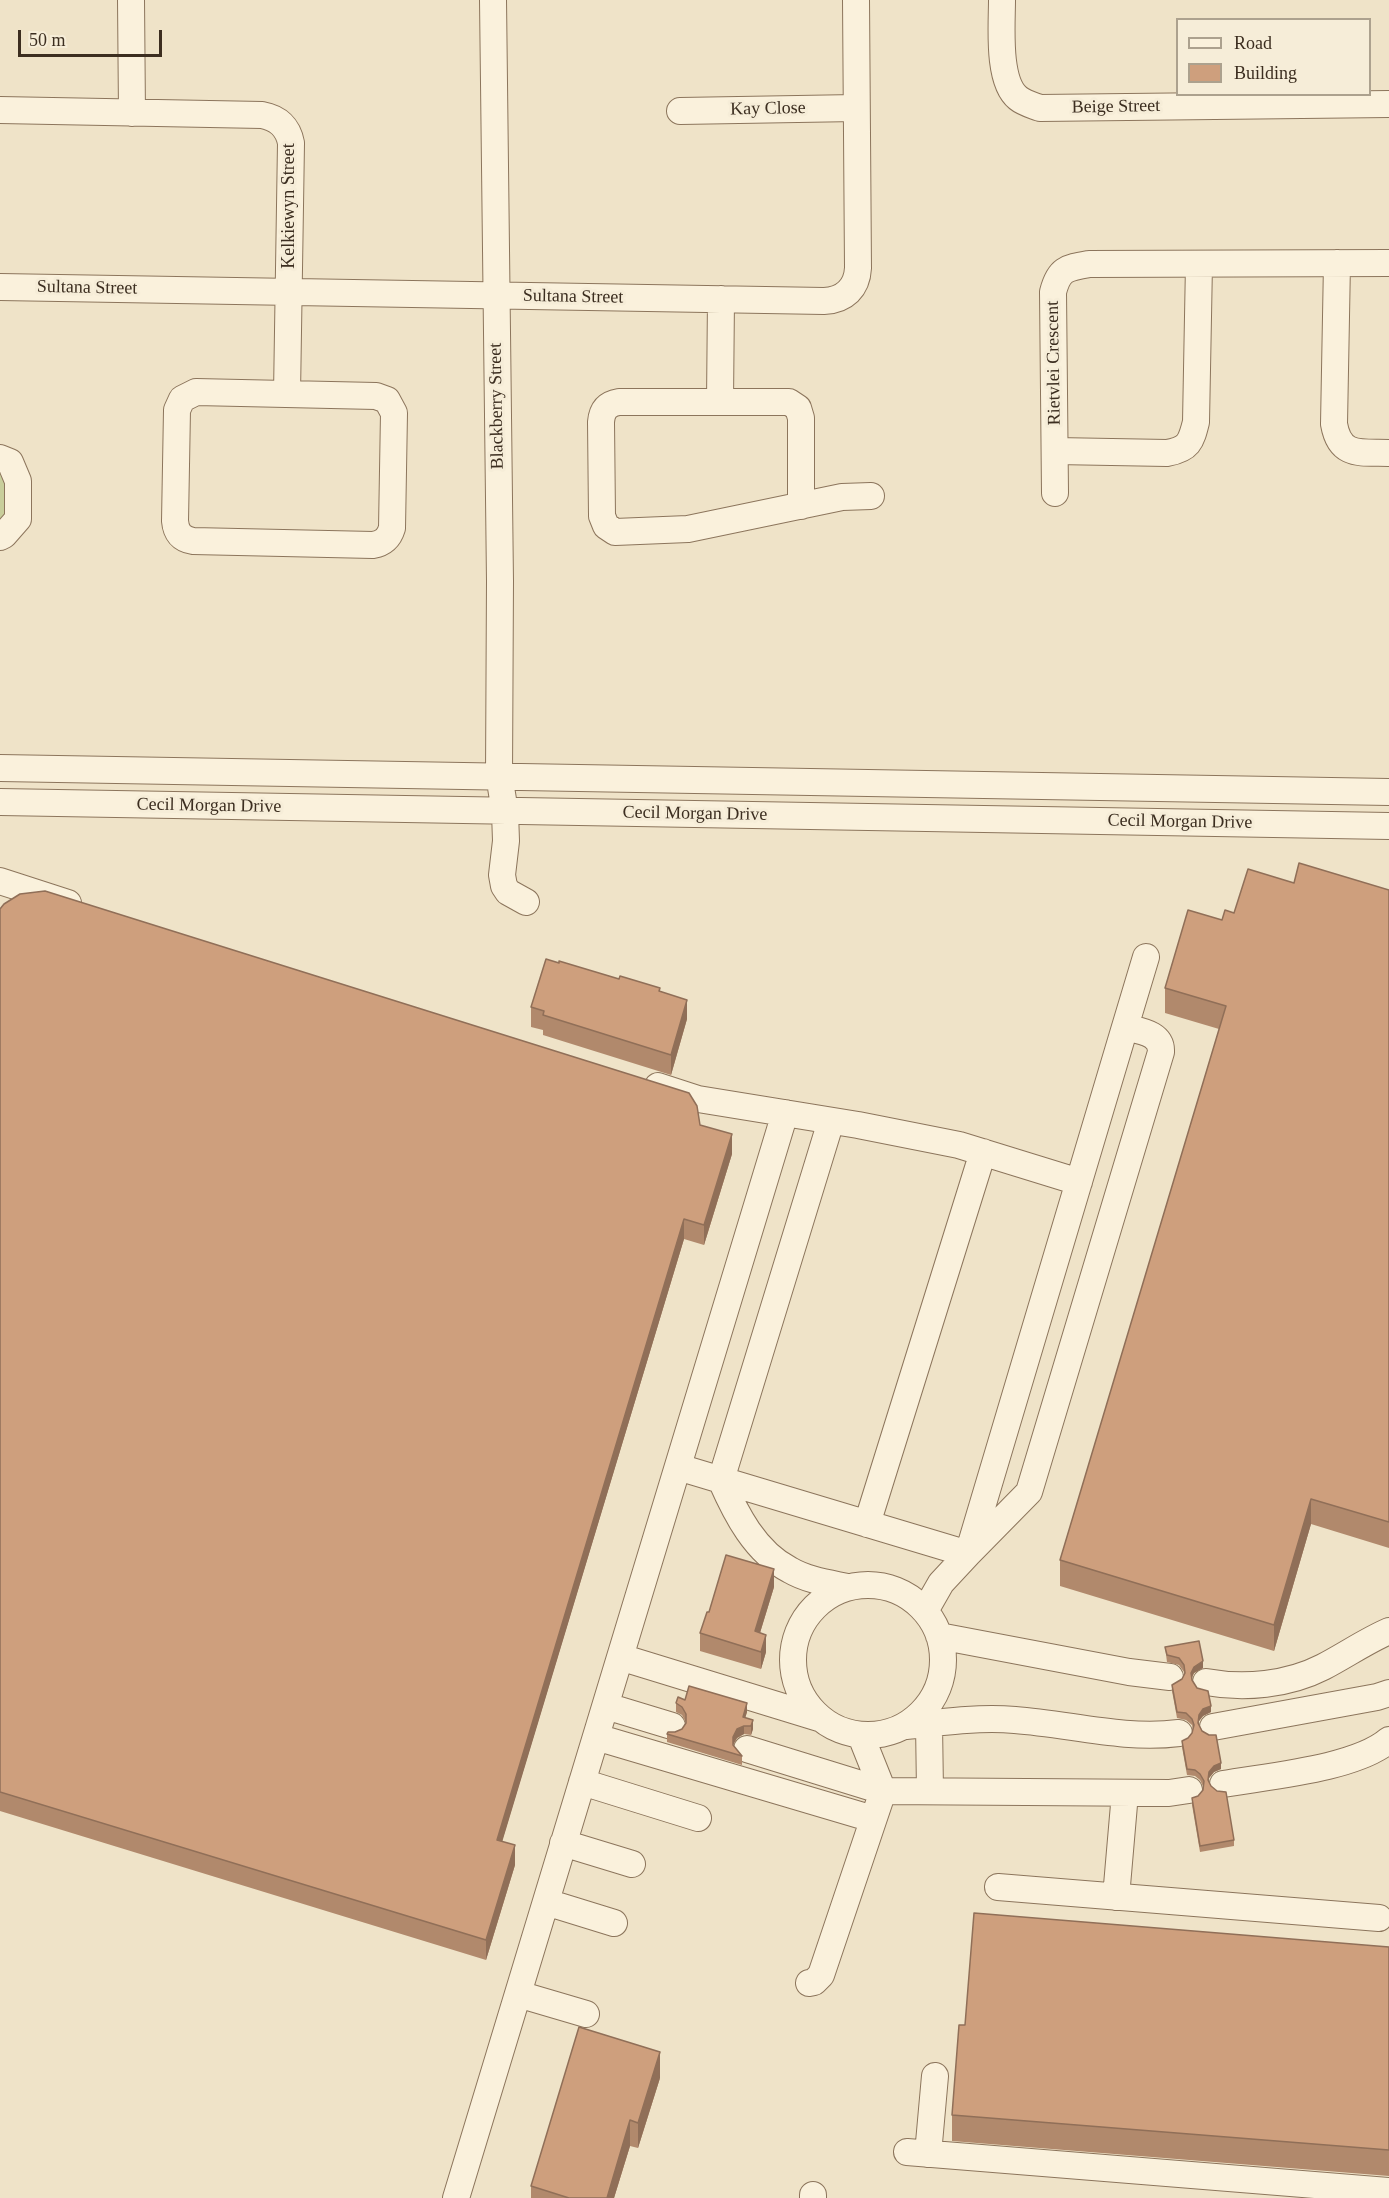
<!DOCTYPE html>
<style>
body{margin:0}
#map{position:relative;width:1389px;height:2198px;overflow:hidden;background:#efe3c8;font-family:Georgia,serif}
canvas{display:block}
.legend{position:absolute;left:1176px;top:18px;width:195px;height:78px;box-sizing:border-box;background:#f6edd8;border:2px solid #aca18e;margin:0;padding:8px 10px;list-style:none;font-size:18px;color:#3c2e20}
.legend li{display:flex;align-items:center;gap:12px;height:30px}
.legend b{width:30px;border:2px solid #aca18e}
.scale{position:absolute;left:18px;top:30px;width:144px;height:27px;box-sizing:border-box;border:3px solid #3c2e20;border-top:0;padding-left:8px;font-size:18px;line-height:21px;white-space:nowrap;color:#3c2e20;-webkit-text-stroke:4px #f6edd8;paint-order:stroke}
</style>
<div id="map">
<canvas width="1389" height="2198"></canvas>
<ul class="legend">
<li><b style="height:8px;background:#faf1dc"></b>Road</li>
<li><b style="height:16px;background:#ce9f7d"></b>Building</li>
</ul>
<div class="scale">50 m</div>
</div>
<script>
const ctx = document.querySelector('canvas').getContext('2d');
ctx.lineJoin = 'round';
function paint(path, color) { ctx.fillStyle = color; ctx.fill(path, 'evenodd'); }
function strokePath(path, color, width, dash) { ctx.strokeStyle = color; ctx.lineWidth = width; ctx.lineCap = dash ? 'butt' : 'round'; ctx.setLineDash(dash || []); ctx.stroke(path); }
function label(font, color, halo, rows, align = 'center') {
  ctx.font = font + ' Georgia,serif'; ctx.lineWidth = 6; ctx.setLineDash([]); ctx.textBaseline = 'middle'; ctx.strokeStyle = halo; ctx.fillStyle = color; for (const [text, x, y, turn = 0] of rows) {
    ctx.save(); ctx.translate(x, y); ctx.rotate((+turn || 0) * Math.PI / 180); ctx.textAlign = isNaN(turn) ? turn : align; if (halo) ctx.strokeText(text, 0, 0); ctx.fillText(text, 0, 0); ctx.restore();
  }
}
const green = new Path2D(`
 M0,466L5,470L9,514L0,527Z`);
const minor = new Path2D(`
 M131,0L132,113
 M493,0L500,581L499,775L505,812L506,841L502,875L504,886L508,892L526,902
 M1002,0C1002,25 997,81 1018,98C1024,103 1032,105 1040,108L1389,104
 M0,110L262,115C278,118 288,127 291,143L287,394
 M680,111L856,108
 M1337,263L1334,424C1340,458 1361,452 1389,453
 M0,287L824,301C845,300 857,288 858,268L856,0
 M196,392L376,396L387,400L394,413L392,528C389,538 384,543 373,545L193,541C181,539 176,532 175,521L177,410L182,399Z
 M720,401L721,299
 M1056,451L1167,453C1189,449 1191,442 1196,422L1199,264
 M0,458L10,462L18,481V519L4,535L0,537
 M1055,493L1053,292C1059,269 1066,268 1089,264L1389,263
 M801,506V418L798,408L789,402H619C607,404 602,410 601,422L602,516L606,526L615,532L688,529L842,497L871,496
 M0,768L1389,792
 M0,802L1389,826
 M0,881L68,903
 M1125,1027C1140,1031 1162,1033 1161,1052L1029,1492L968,1554Z
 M1125,1027L1146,957
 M658,1086L698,1099L858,1125L959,1145L1079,1182
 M831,1121L721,1480C736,1514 755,1552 790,1570C807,1580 828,1583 847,1587
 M678,1467L968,1554L941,1583L925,1611
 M867,1524L983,1152
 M793 1660a75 75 0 1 1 150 0a75 75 0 1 1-150 0Z
 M939,1636L1129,1672L1170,1677
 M620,1657L819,1718
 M1206,1682C1244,1689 1288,1685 1323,1667C1346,1655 1366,1641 1389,1631
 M606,1706L672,1726
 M929,1724L930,1791
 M906,1726C942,1722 979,1717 1015,1720C1070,1724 1124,1740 1179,1733
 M1213,1727L1377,1697L1389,1693
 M596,1737L873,1819
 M747,1749L883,1791L1169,1793L1189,1790
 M582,1782L698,1818
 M1223,1784C1268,1776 1355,1769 1389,1740
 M563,1843L632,1864
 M998,1887L1379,1918
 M1116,1897L1125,1793
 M546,1902L614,1923
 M809,1983L814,1982L821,1975L883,1791L861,1736
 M518,1994L586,2014
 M907,2152L1389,2191
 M928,2154L935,2076
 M456,2198L785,1113
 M813,2198V2195`);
const wall = new Path2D(`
 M1294,883L1389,890V1548L1311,1524L1274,1651L1060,1586V1560L1219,1029L1165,1013V988L1222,920Z
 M0,909L700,1125L732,1154L704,1245L684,1239L502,1841L515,1865L486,1960L0,1811Z
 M660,992L687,1019L671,1075L543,1035V1030L531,1027V1007Z
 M774,1587L760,1633L766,1652L761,1669L700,1651V1633L709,1612Z
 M1165,1647L1203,1668L1194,1673L1192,1678V1680L1211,1712L1203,1716L1199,1721V1724L1221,1769L1214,1772L1209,1778V1782L1234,1840V1846L1200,1852L1192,1805V1798L1198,1796L1203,1790V1786L1200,1780L1195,1776L1187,1775L1182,1747V1741L1188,1738L1192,1733L1193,1729L1192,1725L1186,1720L1177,1718L1172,1691V1685L1182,1679L1184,1674V1672L1179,1665L1167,1662Z
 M685,1700L747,1712L745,1718L753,1729L751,1735L744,1734L737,1738L733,1745L742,1756V1765L667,1742V1734L675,1732L682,1729L686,1723L682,1715L676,1712V1703Z
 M1389,1947V2176L952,2141V2115L965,2025Z
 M660,2078L638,2148L630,2146L614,2198H531V2186Z`);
const shadedWall = new Path2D(`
 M687,1000V1019L671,1075V1055Z
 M732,1134V1154L704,1245V1225Z
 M684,1219V1239L497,1859V1840Z
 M1311,1499V1524L1274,1651V1625Z
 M774,1569V1587L755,1649V1631Z
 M766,1635V1652L761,1669V1652Z
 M1203,1661V1668L1194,1673L1191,1679V1673L1194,1667Z
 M747,1703V1712L743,1725V1717Z
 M1211,1706V1712L1203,1716L1199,1721L1198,1729L1199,1715L1203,1709Z
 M753,1720V1729L751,1735V1726Z
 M744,1726V1734L737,1738L733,1745V1737L737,1729Z
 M1221,1763V1769L1214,1772L1209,1778L1208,1787L1209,1772L1214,1766Z
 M515,1845V1865L486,1960V1940Z
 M660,2052V2078L638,2148V2123Z
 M630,2120V2146L614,2198H607Z`);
const building = new Path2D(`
 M1299,863L1389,890V1522L1311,1499L1274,1625L1060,1560L1226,1006L1165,988L1188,910L1222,920L1225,910L1234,913L1248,869L1294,883Z
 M45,891L689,1093L697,1106L700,1125L732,1134L704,1225L684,1219L497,1840L515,1845L486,1940L0,1792V909L4,904L20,894Z
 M546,959L559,963V961L619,979L620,976L660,988L659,991L687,1000L671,1055L543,1015L544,1011L531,1007Z
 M726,1555L774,1569L755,1631L766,1635L761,1652L700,1633L707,1612H709Z
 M1199,1641L1203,1661L1194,1667L1191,1673L1192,1680L1197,1688L1208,1691L1211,1706L1203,1709L1199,1715L1198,1723L1202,1731L1209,1735H1216L1221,1763L1214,1766L1209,1772L1208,1780L1211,1786L1217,1791L1226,1792L1234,1840L1200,1846L1192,1798L1198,1796L1203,1790L1204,1781L1200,1774L1195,1770L1187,1769L1182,1741L1188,1738L1192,1733L1194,1725L1192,1719L1186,1713L1177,1712L1172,1685L1182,1679L1185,1673L1184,1665L1179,1658L1167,1655L1165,1647Z
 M689,1686L747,1703L743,1717L753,1720L751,1726H744L737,1729L733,1737V1745L742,1756L667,1734L668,1732H675L682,1729L686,1723V1714L682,1707L676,1703L678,1697L685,1700Z
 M974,1913L1389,1947V2150L952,2115L959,2025H965Z
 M579,2027L660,2052L638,2123L630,2120L607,2198H569L531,2186Z`);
const streetNames = [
 ["Beige Street",1116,107,-1],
 ["Kay Close",768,109,-1],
 ["Kelkiewyn Street",289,206,-90],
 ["Sultana Street",87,288,1],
 ["Sultana Street",573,297,1],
 ["Rietvlei Crescent",1054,363,-91],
 ["Blackberry Street",497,406,-91],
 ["Cecil Morgan Drive",209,806,1],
 ["Cecil Morgan Drive",695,814,1],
 ["Cecil Morgan Drive",1180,822,1]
];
paint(green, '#c8ce9b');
strokePath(minor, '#8c755c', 28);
strokePath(minor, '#faf1dc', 26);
paint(wall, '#b1896c');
paint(shadedWall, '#906f58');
paint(building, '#ce9f7d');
strokePath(building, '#906f58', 1.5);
label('18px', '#3c2e20', '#f6edd8', streetNames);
</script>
